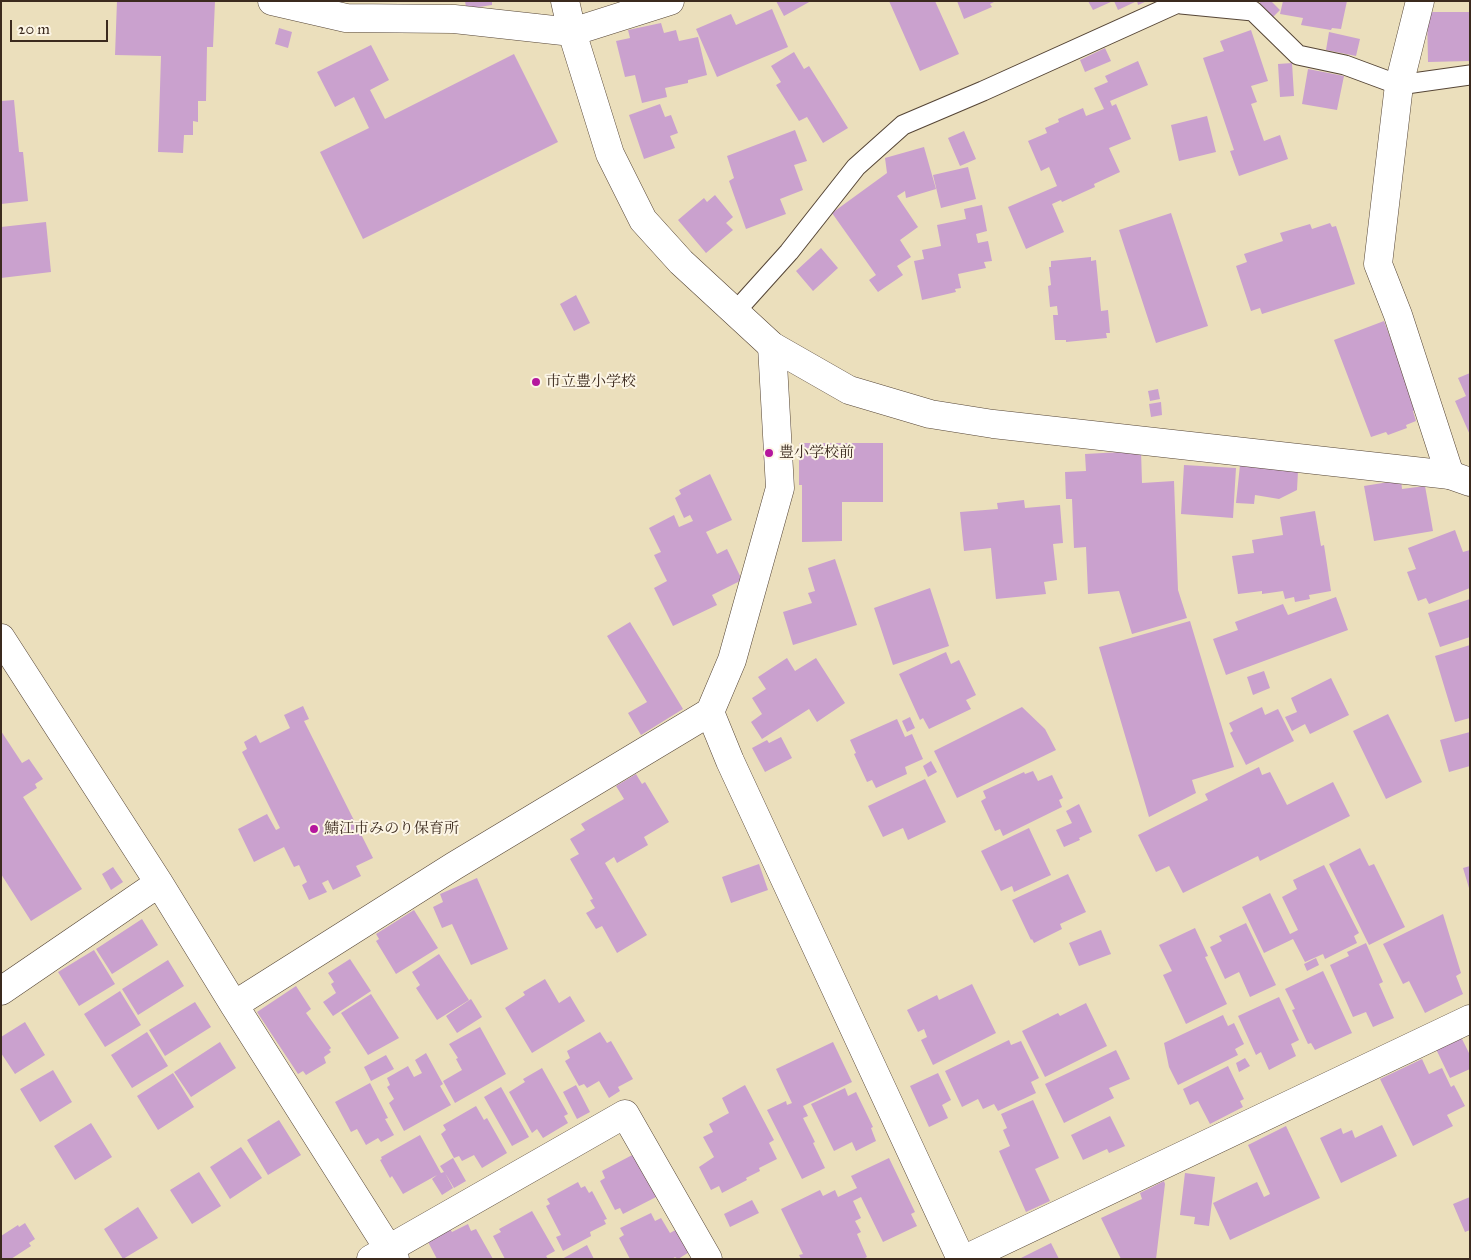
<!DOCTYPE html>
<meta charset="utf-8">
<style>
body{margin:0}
#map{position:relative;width:1471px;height:1260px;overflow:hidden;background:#ebdfbc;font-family:"IM FELL Great Primer",serif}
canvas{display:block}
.frame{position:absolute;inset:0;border:2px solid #3b2a1e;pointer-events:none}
.scale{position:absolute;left:10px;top:20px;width:98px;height:22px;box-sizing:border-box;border:2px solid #3b2a1e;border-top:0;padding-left:6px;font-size:15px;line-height:18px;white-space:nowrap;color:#3b2a1e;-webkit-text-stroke:4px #fcf5e5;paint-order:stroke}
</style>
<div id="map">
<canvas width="1471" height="1260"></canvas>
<div class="frame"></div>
<div class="scale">20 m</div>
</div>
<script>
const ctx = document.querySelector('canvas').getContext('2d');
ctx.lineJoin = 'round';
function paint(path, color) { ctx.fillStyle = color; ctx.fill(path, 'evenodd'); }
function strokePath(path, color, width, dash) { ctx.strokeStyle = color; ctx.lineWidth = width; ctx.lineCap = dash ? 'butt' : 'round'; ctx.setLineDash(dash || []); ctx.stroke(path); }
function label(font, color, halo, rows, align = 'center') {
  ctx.font = font + ' "IM FELL Great Primer","Noto Serif JP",serif'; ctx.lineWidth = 4; ctx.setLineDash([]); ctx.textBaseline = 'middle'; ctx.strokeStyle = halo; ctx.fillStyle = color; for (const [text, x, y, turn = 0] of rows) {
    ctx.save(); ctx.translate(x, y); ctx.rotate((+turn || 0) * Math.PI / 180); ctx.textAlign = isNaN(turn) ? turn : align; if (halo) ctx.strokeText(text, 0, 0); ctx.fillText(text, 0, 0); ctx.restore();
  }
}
const building = new Path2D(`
 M117,1H215L213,47H207L206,101H198V122L193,121V135H184L183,153L158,152L161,56L115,55Z
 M465,1H492V5L472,8V6L466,7Z
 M776,1H811L784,16Z
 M889,1H935L959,54L920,71Z
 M957,1H996L990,4L992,7L964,19Z
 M1088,1H1113L1093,10Z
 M1114,1H1147L1138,5L1137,1L1118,10Z
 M1261,1H1271L1280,10L1271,19L1258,5Z
 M1283,1H1347L1341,29L1332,28L1331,30L1301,25L1303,18L1280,14Z
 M772,9L788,47L717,77L696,29L731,14L736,25Z
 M1427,12H1470V61L1428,62Z
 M661,23L664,33L676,30L679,41L698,37L707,75L688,80V83L665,88L667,97L642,103L635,75L625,77L616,41L630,38L628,30Z
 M279,28L292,32L288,48L275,44Z
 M1251,30L1268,81L1251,86L1257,102L1251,104L1264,141L1280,135L1288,159L1239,176L1230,151L1234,150L1203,58L1224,51L1220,41Z
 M1329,32L1360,39L1356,56L1326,50Z
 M371,45L389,80L370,90L385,119L514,54L558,142L363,239L320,152L369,128L354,97L335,107L317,72Z
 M1105,48L1111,61L1085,72L1080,60Z
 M794,52L804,69L809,66L848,128L823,143L807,117L799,121L776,85L781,82L771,66Z
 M1138,61L1148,85L1110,101L1112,106L1116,104L1131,139L1109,148L1120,172L1094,184L1095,187L1062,202L1061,200L1052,204L1064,232L1026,249L1008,207L1057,186L1049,167L1041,171L1028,141L1047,133L1045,128L1059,122L1058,119L1083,108L1086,116L1104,109L1094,88L1108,82L1105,76Z
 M1292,63L1294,96L1280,97L1278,64Z
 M1308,69L1344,76L1337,110L1302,104Z
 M14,100L19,152H23L28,201L1,204V101Z
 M660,104L665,117L671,115L678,133L670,136L675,148L644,159L629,115Z
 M1207,116L1216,152L1179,161L1171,125Z
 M795,130L807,161L794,165L803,190L780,199L786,214L746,229L729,181L734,178L727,156Z
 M964,131L976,159L960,166L948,138Z
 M924,147L936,189L906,198L905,191L897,196L918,227L900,240L911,257L897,266L903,275L878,292L869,280L876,275L832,213L887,173L885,158Z
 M968,167L976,199L941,208L933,175Z
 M715,195L733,217L726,223L733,230L706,253L678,220L704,198L707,202Z
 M982,205L987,231L976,234L978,243L988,241L992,261L984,262L986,268L958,274L961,288L955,289L956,292L922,300L914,261L924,259L922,250L941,246L937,225L966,219L964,209Z
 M1171,213L1208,326L1156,343L1119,230Z
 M46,222L51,272L1,278V227Z
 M1330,223L1332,227L1336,226L1355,284L1262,314L1260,308L1251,311L1236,266L1247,262L1244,254L1283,241L1280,233L1310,224L1312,229Z
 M821,248L838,268L813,291L796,271Z
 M1091,257V261L1096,260L1101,311L1108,310L1110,333H1106L1107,338L1066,342V340H1055L1053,315H1058L1057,306L1050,307L1048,286L1051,285L1049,267H1051V261Z
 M576,295L590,323L574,331L560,304Z
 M1384,321L1418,410L1413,411L1416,421L1406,425L1407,428L1388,435L1386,432L1371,437L1334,340Z
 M1470,373V435L1455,401L1466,396L1458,378Z
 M1158,389L1160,399L1150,401L1148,391Z
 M1161,402L1162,415L1151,417L1149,404Z
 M799,443H883V502H842V541L802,542V485H799Z
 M1141,451L1142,483L1174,481L1178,590L1187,618L1132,634L1119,591L1088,594L1086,547L1074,548L1072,499H1066L1065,472L1086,471L1085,454Z
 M1184,465L1236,468L1233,518L1181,514Z
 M1240,465L1298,471L1297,490L1279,499L1255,495L1254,504L1236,503Z
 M710,474L732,520L706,532L717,554L727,549L742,580L712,595L717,605L673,626L654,588L667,581L654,555L661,552L649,528L674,515L679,527L693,521L690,515L684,518L675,498L681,494L679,490Z
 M1401,480L1402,489L1425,486L1433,531L1374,541L1364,486Z
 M1024,500L1025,508L1060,505L1063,543L1053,544L1057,580L1044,582L1046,594L996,599L991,548L964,551L960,512L998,509L997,503Z
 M1315,511L1321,546L1324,545L1331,591L1309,595L1310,599L1295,602L1294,597L1285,599L1283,591L1262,594V591L1238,594L1232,556L1254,553L1252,540L1283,535L1280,517Z
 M1455,530L1463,552L1470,550V588L1429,604L1426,598L1418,601L1407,572L1416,569L1408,548Z
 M835,559L857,625L793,645L783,612L812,603L808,593L815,591L808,568Z
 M930,588L949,646L893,665L874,608Z
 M1336,597L1348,630L1226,675L1213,639L1238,630L1235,622L1283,604L1288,615Z
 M1470,599V637L1440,647L1428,613Z
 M1190,621L1234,767L1192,780L1196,793L1149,817L1099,647Z
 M630,622L683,709L641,735L628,713L647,702L607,636Z
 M1470,645V718L1455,722L1435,656Z
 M946,652L951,664L959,660L976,695L966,700L971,709L929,729L923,718L920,720L899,674Z
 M787,658L795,671L816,658L845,703L817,722L809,709L762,739L751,722L762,714L752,698L766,689L758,677Z
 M1264,671L1270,688L1253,695L1247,677Z
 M1331,678L1349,715L1310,734L1305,724L1292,731L1285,717L1297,712L1291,698Z
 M303,706L309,719L304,721L373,858L356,866L361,876L333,890L328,880L322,883L327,892L309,900L302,885L307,882L299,865L294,867L284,847L254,862L238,829L267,814L276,830L280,828L242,752L247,749L244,742L256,735L260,743L290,728L284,715Z
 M1022,707L1045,729L1056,750L957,798L934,751Z
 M1262,707L1265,715L1278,709L1294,741L1246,765L1230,733L1233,731L1229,723Z
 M1388,714L1422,782L1386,799L1353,731Z
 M910,717L915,728L907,732L902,721Z
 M897,719L905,737L912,734L923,759L905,767L907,774L876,788L872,780L867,782L854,754L856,753L850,740Z
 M1,731L22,763L29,759L43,779L35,784L37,788L23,797L82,889L31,921L1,874Z
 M1470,732V766L1449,772L1440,740Z
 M781,737L792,758L765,772L752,748L767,740L769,743Z
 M931,761L937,772L928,777L923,766Z
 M1259,767L1262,775L1270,772L1287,805L1333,782L1350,816L1260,861L1258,856L1183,893L1169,866L1156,872L1138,835L1208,800L1205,794Z
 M1033,771L1038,781L1052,775L1063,798L1059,800L1062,807L1003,836L1000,829L995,831L981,801L986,798L983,791L1024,772L1025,774Z
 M636,774L642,784L645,782L669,822L644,837L648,845L617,863L614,857L605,863L647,935L617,953L602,926L596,929L586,913L595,908L590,900L593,899L570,859L579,854L570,839L585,830L581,824L624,799L616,786Z
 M925,779L946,822L908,840L903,828L883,837L868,806Z
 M1079,804L1092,832L1079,838L1080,840L1064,847L1056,830L1072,823L1066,811Z
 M1029,828L1051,875L1014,892L1012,886L1001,891L981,851Z
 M1360,848L1369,866L1374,864L1405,927L1369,945L1329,864Z
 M759,864L768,890L731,903L722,877Z
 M1324,865L1359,933L1354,936L1357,943L1325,959L1323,954L1305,962L1293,939L1264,953L1242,907L1270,893L1290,934L1298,930L1282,897L1297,889L1293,880Z
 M1470,866V888H1469L1463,868Z
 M113,867L123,882L111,890L102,874Z
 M1068,874L1086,912L1060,924L1062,929L1034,943L1032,939L1031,940L1012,900Z
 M477,878L508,949L471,965L452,924L442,928L433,907L443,902L440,894Z
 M414,910L438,948L396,974L376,941L379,939L376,934Z
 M1443,914L1461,973L1456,976L1463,994L1425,1013L1409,981L1403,984L1383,944Z
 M142,919L158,945L112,974L96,949Z
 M1246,923L1276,985L1250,997L1239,972L1225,979L1210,947L1222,941L1219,936Z
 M1195,928L1208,956L1205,957L1227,1004L1186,1024L1163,975L1172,971L1159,945Z
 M1101,930L1111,954L1079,966L1069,943Z
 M1366,943L1383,982L1379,984L1394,1018L1373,1027L1366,1012L1353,1017L1330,965L1349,956L1347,952Z
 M94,950L115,984L79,1006L58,972Z
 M439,954L469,1000L437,1020L416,988L420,985L412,972Z
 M1316,958L1319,965L1307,971L1304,964Z
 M350,959L371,991L333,1016L323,1002L336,993L331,984L334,982L328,973Z
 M168,960L184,986L138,1015L122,989Z
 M1323,971L1352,1033L1315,1050L1311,1043L1308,1044L1292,1010L1295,1009L1285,989Z
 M545,979L559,1003L570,996L585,1021L532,1053L505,1008L525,995L523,992Z
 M972,984L996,1033L933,1065L921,1040L927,1037L924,1029L918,1032L907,1010L937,995L939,1000Z
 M296,986L311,1009L306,1013L331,1048L329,1050L331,1052L324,1057L326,1063L306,1075L303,1071L298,1074L257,1012Z
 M120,991L141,1025L105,1047L84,1014Z
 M371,994L399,1038L368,1055L341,1013Z
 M1279,997L1299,1040L1291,1044L1296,1056L1269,1070L1261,1052L1256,1055L1238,1016Z
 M471,999L482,1017L457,1033L446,1016Z
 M195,1002L211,1027L165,1056L149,1030Z
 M1086,1003L1107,1046L1045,1077L1022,1031L1058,1013L1060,1016Z
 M1223,1015L1228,1026L1234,1023L1244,1044L1235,1049L1238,1055L1178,1085L1169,1067L1164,1043Z
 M25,1022L45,1055L15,1074L1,1053V1037Z
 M480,1027L506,1074L455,1103L443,1081L462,1070L456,1059L458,1058L449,1044Z
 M147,1032L168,1066L132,1088L111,1055Z
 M600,1032L607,1043L611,1041L633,1079L618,1087L620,1091L609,1098L599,1081L587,1088L584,1084L579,1086L565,1061L570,1058L567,1051Z
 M1461,1037L1470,1055V1069L1450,1078L1436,1049Z
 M1009,1040L1011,1045L1021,1041L1039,1078L1031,1082L1036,1093L998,1111L994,1104L983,1109L978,1099L962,1107L945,1071Z
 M220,1042L236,1068L191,1097L174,1072Z
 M833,1042L852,1082L803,1106L808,1116L803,1118L815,1142L813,1143L825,1168L802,1179L767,1110L786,1101L787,1105L792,1103L776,1069Z
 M1116,1050L1130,1079L1109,1088L1114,1098L1064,1123L1045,1084Z
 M426,1053L443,1084L440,1086L451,1105L404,1131L389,1103L394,1099L387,1087L390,1085L387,1078L408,1066L414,1077L422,1073L415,1060Z
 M386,1055L394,1069L371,1081L364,1067Z
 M1245,1058L1250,1066L1239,1072L1236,1063Z
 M1422,1059L1429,1074L1442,1068L1451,1087L1454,1085L1465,1106L1447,1115L1453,1126L1413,1146L1380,1079Z
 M1228,1066L1244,1099L1240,1101L1243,1107L1210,1124L1198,1101L1190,1105L1183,1089Z
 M542,1068L568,1114L564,1116L568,1123L543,1138L537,1129L532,1133L509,1092L525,1082L523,1079Z
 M53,1070L72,1102L40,1122L20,1089Z
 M173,1073L194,1107L158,1130L137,1096Z
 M938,1073L951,1100L942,1105L948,1118L929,1127L910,1086Z
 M370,1083L388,1118L385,1119L394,1135L381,1142L378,1138L366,1145L357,1129L351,1132L335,1102Z
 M576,1085L590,1112L577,1119L563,1092Z
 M745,1085L774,1140L769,1143L777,1159L759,1168L760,1171L746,1178L747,1180L722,1193L719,1186L711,1190L699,1167L714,1157L703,1137L713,1132L709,1124L729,1113L722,1098Z
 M501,1087L529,1137L512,1146L484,1097Z
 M845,1088L848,1096L856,1092L873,1127L871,1128L876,1141L856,1151L852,1142L834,1151L811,1104Z
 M1033,1100L1059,1158L1035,1169L1050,1201L1026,1212L999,1151L1010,1146L1003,1130L1007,1128L1001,1114Z
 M476,1106L484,1120L487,1118L507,1153L482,1168L474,1155L462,1161L459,1156L454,1158L441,1134L446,1130L443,1125Z
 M1110,1116L1125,1146L1109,1153L1107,1149L1083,1160L1071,1135Z
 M279,1120L301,1155L268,1175L247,1140Z
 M91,1123L112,1157L75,1180L54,1146Z
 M1382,1125L1397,1156L1341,1183L1320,1138L1341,1128L1343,1134L1352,1130L1355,1138Z
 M1286,1126L1320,1198L1230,1240L1213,1203L1257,1182L1264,1197L1270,1194L1248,1145Z
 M420,1135L441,1173L444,1172L440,1166L453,1158L466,1181L454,1188L445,1173L453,1188L442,1195L432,1179L437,1175L403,1194L392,1176L390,1178L380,1160L382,1159L381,1157Z
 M241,1147L262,1178L230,1199L210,1167Z
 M636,1153L658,1196L623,1214L620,1208L615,1210L600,1181L605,1178L602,1171Z
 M889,1158L915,1212L911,1214L917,1226L883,1242L861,1197L853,1201L861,1218L855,1221L861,1232L857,1234L867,1257L863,1259H801L799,1255L803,1254L781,1209L820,1190L823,1196L835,1190L838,1197L857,1188L851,1176Z
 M199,1172L221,1206L192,1224L170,1190Z
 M1185,1173L1215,1177L1209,1226L1194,1224L1195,1217L1180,1215Z
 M1164,1181L1165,1184L1156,1259H1121L1101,1218L1142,1199L1140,1193Z
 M578,1182L581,1188L585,1186L589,1193L592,1191L607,1219L604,1220L606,1224L590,1232L591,1236L563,1251L556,1237L561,1235L546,1206L550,1204L547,1199Z
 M1470,1197V1230L1465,1232L1453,1204Z
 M752,1200L759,1213L730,1227L724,1214Z
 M138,1207L158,1238L123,1259L104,1229Z
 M532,1211L555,1251L546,1256L548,1259H505L493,1236L501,1232L499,1229Z
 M651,1213L655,1221L661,1218L670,1233L679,1228L691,1251L678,1259L675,1257L672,1259H630L619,1238L624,1235L620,1228Z
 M25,1223L35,1239L29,1243L31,1246L11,1259H1V1236L18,1225L19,1227Z
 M468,1224L471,1231L476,1229L493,1259H437L427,1240L449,1227L452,1232Z
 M1051,1243L1059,1259H1019Z
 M587,1245L594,1259H562Z`);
const lane = new Path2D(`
 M1180,1L1181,4L1253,11L1298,55L1345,65L1399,85L1470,75
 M735,312L789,252L856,167L903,125L983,91L1180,2`);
const street = new Path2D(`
 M272,1L346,18L454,19L572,32L670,1
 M1420,1L1399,85L1378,264L1398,315L1450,475
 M1,638L159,883L234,1005L395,1259
 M710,712L730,761L961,1259
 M1,991L159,883
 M234,1005L454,866L710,712L732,660L780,488L772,346
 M371,1259L625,1114L708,1259
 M965,1259L1470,1019`);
const secondary = new Path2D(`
 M565,1L572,32L610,154L643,220L681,262L772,346L849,390L930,414L993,424L1450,475L1470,482`);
const markers = [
 [536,382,5,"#b5179e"],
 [769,453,5,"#b5179e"],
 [314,829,5,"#b5179e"]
];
const poiNames = [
 ["市立豊小学校",546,382],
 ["豊小学校前",779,453],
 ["鯖江市みのり保育所",324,829]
];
paint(building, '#caa1ce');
strokePath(lane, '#554536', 21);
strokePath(street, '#554536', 29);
strokePath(secondary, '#554536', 29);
strokePath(lane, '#fff', 19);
strokePath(street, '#fff', 28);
strokePath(secondary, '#fff', 28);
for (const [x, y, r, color] of markers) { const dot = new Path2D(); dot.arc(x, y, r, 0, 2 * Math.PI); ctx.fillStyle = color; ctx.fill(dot); strokePath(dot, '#fcf5e5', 2); }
label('15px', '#3b2a1e', '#fcf5e5', poiNames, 'left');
</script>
